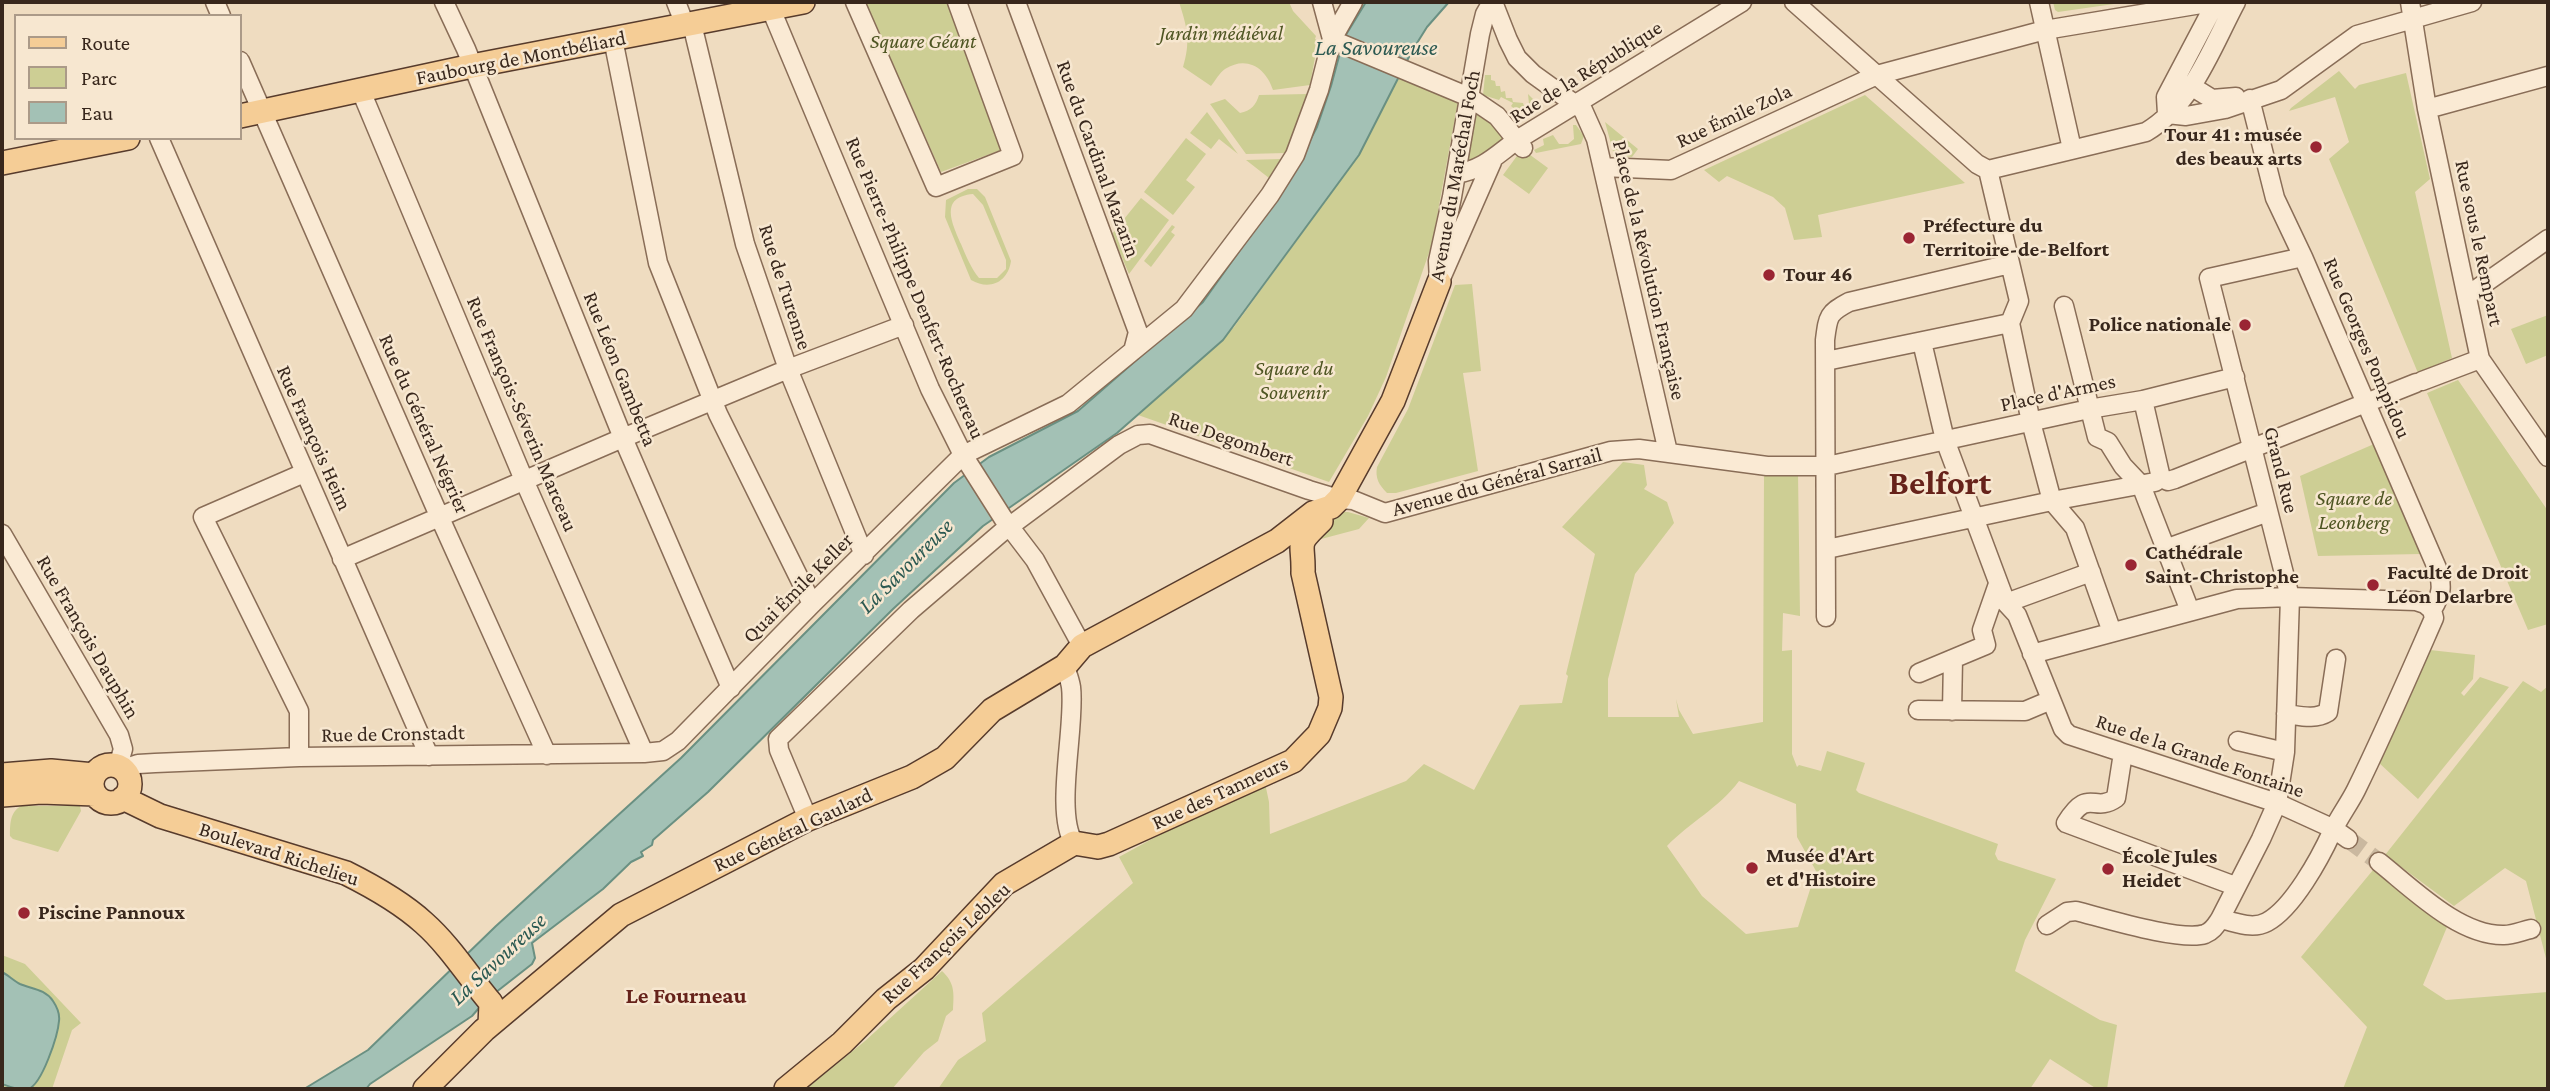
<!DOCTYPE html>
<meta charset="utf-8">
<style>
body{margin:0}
#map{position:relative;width:2550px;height:1091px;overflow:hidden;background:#efdcc0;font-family:"Crimson Pro",serif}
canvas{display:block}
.frame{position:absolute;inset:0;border:4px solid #38271c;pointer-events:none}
.legend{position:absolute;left:14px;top:14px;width:228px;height:126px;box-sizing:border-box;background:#f7e7d0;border:2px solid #ab9a88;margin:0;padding:9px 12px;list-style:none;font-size:21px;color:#38271c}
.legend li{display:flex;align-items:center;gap:14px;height:35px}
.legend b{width:35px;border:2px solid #ab9a88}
</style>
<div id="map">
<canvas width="2550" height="1091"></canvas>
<div class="frame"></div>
<ul class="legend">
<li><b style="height:9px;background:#f5cd96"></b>Route</li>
<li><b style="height:19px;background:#cdce94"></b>Parc</li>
<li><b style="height:19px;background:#a3c1b5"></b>Eau</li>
</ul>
</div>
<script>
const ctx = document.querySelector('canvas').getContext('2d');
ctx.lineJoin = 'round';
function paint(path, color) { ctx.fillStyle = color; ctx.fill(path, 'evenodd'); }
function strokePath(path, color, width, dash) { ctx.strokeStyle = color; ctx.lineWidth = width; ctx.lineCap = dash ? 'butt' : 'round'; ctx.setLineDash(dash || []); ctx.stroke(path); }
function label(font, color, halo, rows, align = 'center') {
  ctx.font = font + ' "Crimson Pro",serif'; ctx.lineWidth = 5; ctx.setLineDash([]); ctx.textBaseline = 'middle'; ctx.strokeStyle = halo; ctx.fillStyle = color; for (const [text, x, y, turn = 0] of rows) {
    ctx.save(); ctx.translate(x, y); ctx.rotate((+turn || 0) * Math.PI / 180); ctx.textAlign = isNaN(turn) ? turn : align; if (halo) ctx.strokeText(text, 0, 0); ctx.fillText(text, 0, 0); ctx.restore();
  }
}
const green = new Path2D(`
 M947,2L1001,150L941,172L866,3Z
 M1179,2H1289L1293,11L1316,36L1315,39L1318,41L1310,85L1273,90C1266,68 1247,55 1225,69C1220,72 1215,81 1211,86L1183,67C1191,41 1187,27 1179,2Z
 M2053,2H2128L2058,12L2055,10Z
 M2339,71L2355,89L2359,85L2406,73L2430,179L2415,192L2452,358L2418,373L2329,159L2349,142L2335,97L2289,111L2291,108Z
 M1485,75H1491V80L1495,81L1496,86H1500L1501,92L1505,91L1506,98H1512L1513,102L1523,103L1524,106L1529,104L1528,94L1535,101L1530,106L1518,112L1511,106L1513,103L1501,97L1499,100L1483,95Z
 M1399,77L1458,101L1432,244L1386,377L1368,416L1329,482L1138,415L1234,327L1359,155Z
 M1307,94L1297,129L1286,153L1246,154L1210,104L1225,99L1240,113C1251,111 1256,105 1259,95Z
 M1865,95L1965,183L1818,215L1822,237L1794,240L1785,208L1773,197L1727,176L1719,182L1704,170Z
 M1474,111L1489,121L1505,138L1489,152L1465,165Z
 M1207,112L1238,154L1219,139L1211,149L1190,133Z
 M1605,122L1638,149L1632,157L1614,155Z
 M1573,125H1576L1584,136L1581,144L1536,153L1534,150L1544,145L1543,139L1553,135L1559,144H1568L1574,139Z
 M1186,138L1206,154L1186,180L1195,187L1173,215L1144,192Z
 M1522,149L1548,168L1529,194L1503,175Z
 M1281,159L1269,178L1246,160Z
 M968,189H977L985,197L1011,261C1008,282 990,291 971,280L945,217L946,200ZM973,194L983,205L1006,260V269L997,278H979C971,268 966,256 961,244C952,223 939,197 973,194Z
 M1141,198L1169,220L1129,274L1112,234Z
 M1172,225L1175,227L1171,232L1175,235L1151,267L1144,261Z
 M1472,284L1481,371L1463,373L1478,471L1396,493H1387C1379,485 1375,478 1377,467L1408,409L1455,285Z
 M2548,315V355L2526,364L2511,329Z
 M2458,380L2548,511V624L2528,630L2427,393Z
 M2374,444L2421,554L2318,556L2300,476Z
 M1623,462L1644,465L1647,485L1644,489L1667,502L1674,523L1635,574L1608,679V717H1679L1676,699L1679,710L1693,734L1763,722L1764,474L1798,473L1800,616L1783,613L1782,651L1792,650V754L1797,767L1799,765L1821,771L1827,751L1865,763L1856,790L1859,793L1998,844L1995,854L1998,860L2056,879L2025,940L2015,971L2100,1020L2117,1025L2107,1089H2097L2050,1059L2030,1089H938L958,1060L986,1041L982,1013L1133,883L1119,857L1183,822L1265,783L1269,802L1270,834L1406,781L1424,764L1474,790L1520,705L1562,703L1568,676L1566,674L1595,554L1562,527ZM1739,781L1796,804L1797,837L1816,871L1798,927L1746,934L1702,896L1667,846C1690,822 1719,808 1739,781Z
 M1341,512H1348L1369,518L1359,529L1306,543Z
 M2430,650L2475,655L2473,679L2461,693L2464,696L2480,677L2509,687L2418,799L2378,762Z
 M2523,681L2541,692L2548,686V966L2526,881L2505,868L2454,906L2385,855Z
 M21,806H80L81,811L58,852L13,839L10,836C10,824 10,812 21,806Z
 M2373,870L2447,927L2423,985L2446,1000L2548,992V1089H2343L2367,1027L2301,957Z
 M2,955L25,964L81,1023L72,1030L52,1089H2Z
 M942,971C955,983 954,993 953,1010L946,1016L938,1041L924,1052L892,1089H806L865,1041Z`);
const water = new Path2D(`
 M1366,2H1449L1427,27L1412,51L1359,155L1223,340L1117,433L983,526L893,609L708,792L653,840L652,845L641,852L643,856L631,862L603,889L532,943L535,958L532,964L486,1000L472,1016L370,1084L366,1089H304L368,1050L496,926L681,758L954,483L989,457L1078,411L1203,302L1277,198L1295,169L1317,127L1331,86L1344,38Z
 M2,972C8,975 14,981 20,984C32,989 45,989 53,1001C57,1007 60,1014 59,1021C58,1035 42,1085 28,1089C20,1091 10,1087 2,1084Z`);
const minorTunnel = new Path2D(`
 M2348,839L2379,862`);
const minor = new Path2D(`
 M215,2L221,16
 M444,2L466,49L623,438L731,688
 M676,2L685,25
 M768,2L930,389L963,455L1003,518L1035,560L1082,646
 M855,2L936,187L1013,156L957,2
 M1016,2L1138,332L1133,351
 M1322,2L1332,39
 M1493,2L1508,40L1517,58L1533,74L1583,110L1596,139L1668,452
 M1794,2L1977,164L1988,170
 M2039,2L2072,149
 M2410,2L2427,109L2480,359L2548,457
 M692,24L745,244L788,369L864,555
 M613,39L658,263L718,414L812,604
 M1342,44L1469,97L1497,116L1523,148
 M240,61L440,518L547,755
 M2191,86L2212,99L2236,97
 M361,91L524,480L644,753
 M2250,99L2275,198L2303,257L2437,568C2443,586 2442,594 2432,610
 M2427,109L2548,76
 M2167,114L2186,116L2225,109L2281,90L2357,35L2472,2
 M2167,114L2166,97L2216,2
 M159,138L429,756
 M1603,167L1671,170L1877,75L2045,30L2213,2
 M1988,170L2146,132C2192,105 2212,47 2236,2
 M1988,170L2019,301L2010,323
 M1456,174C1484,169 1495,156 1517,140L1742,2
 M1442,276L1492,162
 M1439,282L1438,261L1452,197L1480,34L1485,14L1492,2
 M2468,295L2548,239
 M2064,306L2097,437L2108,442L2123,466L2141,485L2190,611
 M2010,323L2031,422L2052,501L2075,528L2112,632
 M1922,342L1945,440L2006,603L2017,615L2063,729L2069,735L2277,803L2334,829L2348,839
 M1826,361L2010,323
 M2422,381L2480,359
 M2143,400L2161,478
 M2161,478L2168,481L2175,479L2416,383
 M2,534L119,735L123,749L118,766
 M2168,548L2268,512
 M1827,549L2052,501L2155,482L2161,478
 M342,559L618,440L788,369L904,325
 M2006,603L2091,572
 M1826,617L1825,340C1828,316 1828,313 1849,302L2010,264
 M2032,654L2237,599L2290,597L2416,601L2425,604L2432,610
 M1065,666C1067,673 1070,680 1071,687C1076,725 1054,812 1074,843
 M1919,673L1986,645L1982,630L1998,584
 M1918,710L2025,711L2051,700
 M1952,711L1953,659
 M2286,714C2301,716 2315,720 2328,712L2336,659
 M2238,741L2285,752
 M2123,753L2116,798C2093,814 2089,786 2066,823L2235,886
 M299,757V711L203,517L304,473
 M123,769L138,764L155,763L299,757L644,753L663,751L678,741L812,604L963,455L1068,404L1184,309L1270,195L1295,155L1319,90L1332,39L1353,2
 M808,819L779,750L778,739L911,610L1002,532L1119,445L1138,435L1150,434L1309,490L1339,499L1353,500L1385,513L1611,451L1639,449L1767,466H1827L2089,409L2143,400L2235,377
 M2379,862C2412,888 2459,936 2504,935C2513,935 2522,931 2531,929
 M2220,919C2236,922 2252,930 2267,922C2293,908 2320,858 2332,832C2339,817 2349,804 2356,790C2384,733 2409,675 2434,618L2432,610
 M2047,925L2067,912L2076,911C2104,918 2181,942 2205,934C2213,931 2216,925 2220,919L2261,839L2277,803L2285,752L2290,597L2209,278L2303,257`);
const major = new Path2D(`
 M240,116L472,66L803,2
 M2,163L128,138
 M92 784a19 19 0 1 1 38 0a19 19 0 1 1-38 0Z
 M2,775L51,771L94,775
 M2,795L41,792L95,794
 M123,798L160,816L346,873C374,887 401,902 424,923C450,946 469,977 491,1003L490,1025
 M425,1089L484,1030L621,915L808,819L912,777L945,758L992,710L1065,666L1082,646L1277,541L1313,513L1331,507L1339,499L1393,401L1439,282
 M786,1089L842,1043L886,999L924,969L1004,884L1074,843L1098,847L1109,844L1293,761L1319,734L1330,708L1331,697L1303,573C1304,540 1294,547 1321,521`);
const markers = [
 [2316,147,7,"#9a2533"],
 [1909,238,7,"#9a2533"],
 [1769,275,7,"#9a2533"],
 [2245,325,7,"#9a2533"],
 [2131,565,7,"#9a2533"],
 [2373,585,7,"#9a2533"],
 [1752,868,7,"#9a2533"],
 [2108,869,7,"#9a2533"],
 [24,913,7,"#9a2533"]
];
const parkNames = [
 ["Jardin médiéval",1221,34],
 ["Square Géant",923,42],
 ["Square du",1294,369],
 ["Souvenir",1294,393],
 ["Square de",2354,499],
 ["Leonberg",2354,523]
];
const streetNames = [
 ["Faubourg de Montbéliard",521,58,-11],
 ["Rue de la République",1586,72,-32],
 ["Rue Émile Zola",1734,116,-25],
 ["Rue du Cardinal Mazarin",1098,159,70],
 ["Avenue du Maréchal Foch",1455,176,-80],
 ["Rue sous le Rempart",2479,243,78],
 ["Place de la Révolution Française",1649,270,77],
 ["Rue de Turenne",785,287,72],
 ["Rue Pierre-Philippe Denfert-Rochereau",915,288,67],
 ["Rue Georges Pompidou",2367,348,67],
 ["Rue Léon Gambetta",620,369,68],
 ["Place d'Armes",2058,393,-12],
 ["Rue François-Séverin Marceau",522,414,67],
 ["Rue du Général Négrier",424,424,66],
 ["Rue François Heim",314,438,66],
 ["Rue Degombert",1231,439,19],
 ["Grand Rue",2281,470,76],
 ["Avenue du Général Sarrail",1497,482,-15],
 ["Quai Émile Keller",798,588,-45],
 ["Rue François Dauphin",88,637,60],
 ["Rue de Cronstadt",393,734,-1],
 ["Rue de la Grande Fontaine",2200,756,19],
 ["Rue des Tanneurs",1220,793,-25],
 ["Rue Général Gaulard",793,830,-25],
 ["Boulevard Richelieu",279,854,18],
 ["Rue François Lebleu",946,943,-43]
];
const poiNames = [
 ["Tour 41 : musée",2302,135,"right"],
 ["des beaux arts",2302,159,"right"],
 ["Préfecture du",1923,226],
 ["Territoire-de-Belfort",1923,250],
 ["Tour 46",1783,275],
 ["Police nationale",2231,325,"right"],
 ["Cathédrale",2145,553],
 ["Saint-Christophe",2145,577],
 ["Faculté de Droit",2387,573],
 ["Léon Delarbre",2387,597],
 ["Musée d'Art",1766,856],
 ["et d'Histoire",1766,880],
 ["École Jules",2122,857],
 ["Heidet",2122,881],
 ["Piscine Pannoux",38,913]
];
const waterNames = [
 ["La Savoureuse",1376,48],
 ["La Savoureuse",906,566,-45],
 ["La Savoureuse",498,959,-43]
];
const neighbourhoodNames = [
 ["Le Fourneau",686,996]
];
const townNames = [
 ["Belfort",1940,483]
];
paint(green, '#cdce94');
paint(water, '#a3c1b5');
strokePath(water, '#6a9082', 2);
strokePath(minorTunnel, '#cab89f', 18, [18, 9]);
strokePath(minor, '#896d57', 21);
strokePath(major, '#573b2c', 26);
strokePath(minor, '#faead4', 18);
strokePath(major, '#f5cd96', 23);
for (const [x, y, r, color] of markers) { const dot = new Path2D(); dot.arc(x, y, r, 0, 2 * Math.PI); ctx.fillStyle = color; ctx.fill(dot); strokePath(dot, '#f7e7d0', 2.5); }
label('italic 21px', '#4e5522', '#f7e7d0', parkNames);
label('21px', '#38271c', '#f7e7d0', streetNames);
label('bold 21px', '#38271c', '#f7e7d0', poiNames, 'left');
label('italic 23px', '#2b5951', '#f7e7d0', waterNames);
label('bold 23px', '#66221a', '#f7e7d0', neighbourhoodNames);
label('bold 35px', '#66221a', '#f7e7d0', townNames);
</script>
